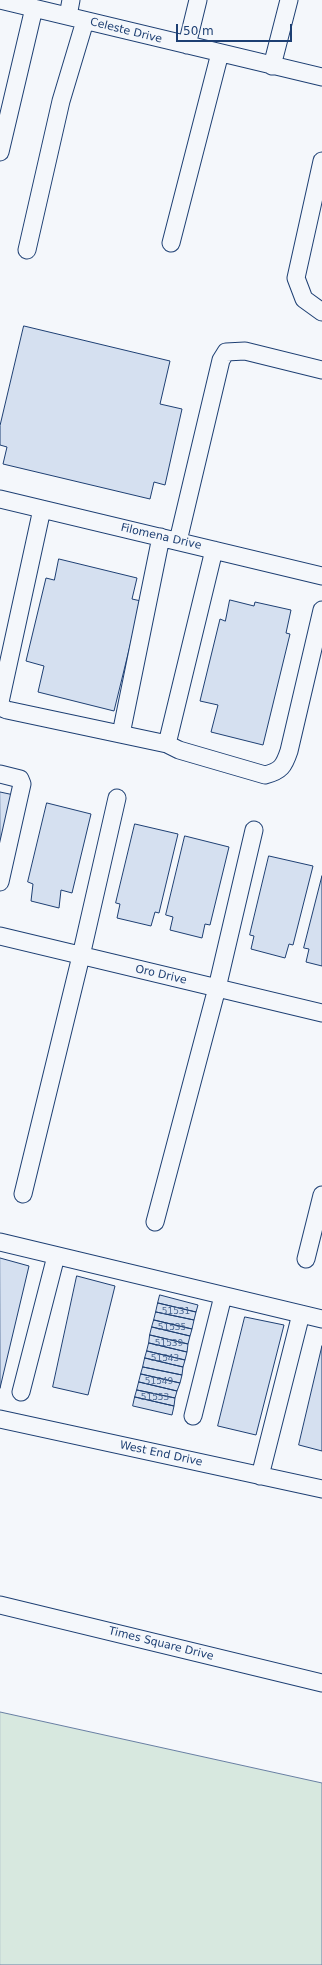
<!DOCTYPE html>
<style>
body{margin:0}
#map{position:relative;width:322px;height:1965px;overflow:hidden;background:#f4f7fb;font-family:"DejaVu Sans",sans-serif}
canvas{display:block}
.scale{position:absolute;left:176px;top:24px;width:116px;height:18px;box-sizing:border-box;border:2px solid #1d3f73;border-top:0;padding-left:5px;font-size:12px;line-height:14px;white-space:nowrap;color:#1d3f73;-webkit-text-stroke:3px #f4f7fb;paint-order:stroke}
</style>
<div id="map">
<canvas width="322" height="1965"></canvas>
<div class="scale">50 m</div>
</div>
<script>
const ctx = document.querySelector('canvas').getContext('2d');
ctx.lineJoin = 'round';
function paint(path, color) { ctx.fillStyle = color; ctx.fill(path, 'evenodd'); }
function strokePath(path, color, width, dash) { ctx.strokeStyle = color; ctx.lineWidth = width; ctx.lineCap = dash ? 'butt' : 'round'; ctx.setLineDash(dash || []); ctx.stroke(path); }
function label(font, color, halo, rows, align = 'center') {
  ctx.font = font + ' "DejaVu Sans",sans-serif'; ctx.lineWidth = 3; ctx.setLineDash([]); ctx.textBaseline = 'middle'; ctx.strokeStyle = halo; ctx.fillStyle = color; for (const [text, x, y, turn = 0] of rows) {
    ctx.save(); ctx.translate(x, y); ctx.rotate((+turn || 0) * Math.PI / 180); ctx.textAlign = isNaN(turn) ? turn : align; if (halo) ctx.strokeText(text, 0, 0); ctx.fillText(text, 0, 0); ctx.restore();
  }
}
const green = new Path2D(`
 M0,1712L322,1783V1965H0Z`);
const building = new Path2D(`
 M24,326L170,361L160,404L182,409L165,485L154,482L150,499L3,464L7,447L0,445V426Z
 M59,559L137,578L132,599L141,601L114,711L38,692L44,666L26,661L46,578L54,580Z
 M230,600L254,606L255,602L291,610L286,633L290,634L263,745L211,732L218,705L200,701L220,619L225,621Z
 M0,792L14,795L0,851Z
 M47,803L91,814L72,893L61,890L59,908L31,901L33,884L28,882Z
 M135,824L178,834L159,913L155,912L151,926L117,918L120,904L116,903Z
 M185,836L229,847L210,925L205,924L202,938L170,930L173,917L166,915Z
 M269,856L313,866L293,945L289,944L285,958L251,949L254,936L250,935Z
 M322,876V966L306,962L309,949L304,948Z
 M0,1258L29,1266L0,1388Z
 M77,1276L115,1286L88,1395L53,1387Z
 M160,1295L198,1305L196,1312L158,1303Z
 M158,1303L196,1312L194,1320L156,1312Z
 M156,1312L194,1320L192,1329L154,1320Z
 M245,1317L284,1325L256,1435L218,1426Z
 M154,1320L192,1329L190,1336L152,1327Z
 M152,1327L190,1336L188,1344L150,1335Z
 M150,1335L188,1344L187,1352L149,1343Z
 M149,1343L187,1352L185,1360L147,1351Z
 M322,1346V1451L299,1445Z
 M147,1351L185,1360L183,1367L145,1358Z
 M145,1358L183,1367L182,1375L143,1367Z
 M143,1367L182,1375L180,1383L141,1374Z
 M141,1374L180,1383L177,1391L139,1382Z
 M139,1382L177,1391L175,1398L137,1390Z
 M137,1390L175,1398L174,1406L135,1397Z
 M135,1397L174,1406L172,1415L133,1406Z`);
const minor = new Path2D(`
 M0,0L322,77
 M68,16L71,0
 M187,45L198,0
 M272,66L289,0
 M0,152L34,8
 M322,161L296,278L304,299L322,312
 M171,243L220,53
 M27,250L61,101L85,21
 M0,499L322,576
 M178,541L221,360L226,352L245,351L322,370
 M0,702L42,509
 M0,704L2,708L7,710L167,744L179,750L265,775C281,771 284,766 289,751L322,610
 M121,734L161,537
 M167,744L214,550
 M0,774L20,779L22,784L0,882
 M0,936L322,1013
 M23,1194L81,956L117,798
 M155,1222L217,988L254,830
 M0,1242L322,1319
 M306,1259L322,1195
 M21,1392L56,1256
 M193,1416L223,1296
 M0,1419L322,1489
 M260,1476L301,1314
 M0,1605L322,1683`);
const numberNames = [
 ["51531",176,1312],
 ["51535",172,1328],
 ["51539",169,1344],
 ["51543",165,1359],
 ["51549",159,1382],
 ["51553",155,1398]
];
const streetNames = [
 ["Celeste Drive",126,31,14],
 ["Filomena Drive",161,537,13],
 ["Oro Drive",161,975,13],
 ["West End Drive",161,1454,12],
 ["Times Square Drive",161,1644,14]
];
paint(green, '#d7e8df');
strokePath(green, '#687fa3', 1);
paint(building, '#d5e0f0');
strokePath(building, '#1d3f73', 1);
strokePath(minor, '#1d3f73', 19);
strokePath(minor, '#f4f7fb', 17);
label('9px', '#4b6792', null, numberNames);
label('11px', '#1d3f73', '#f4f7fb', streetNames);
</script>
